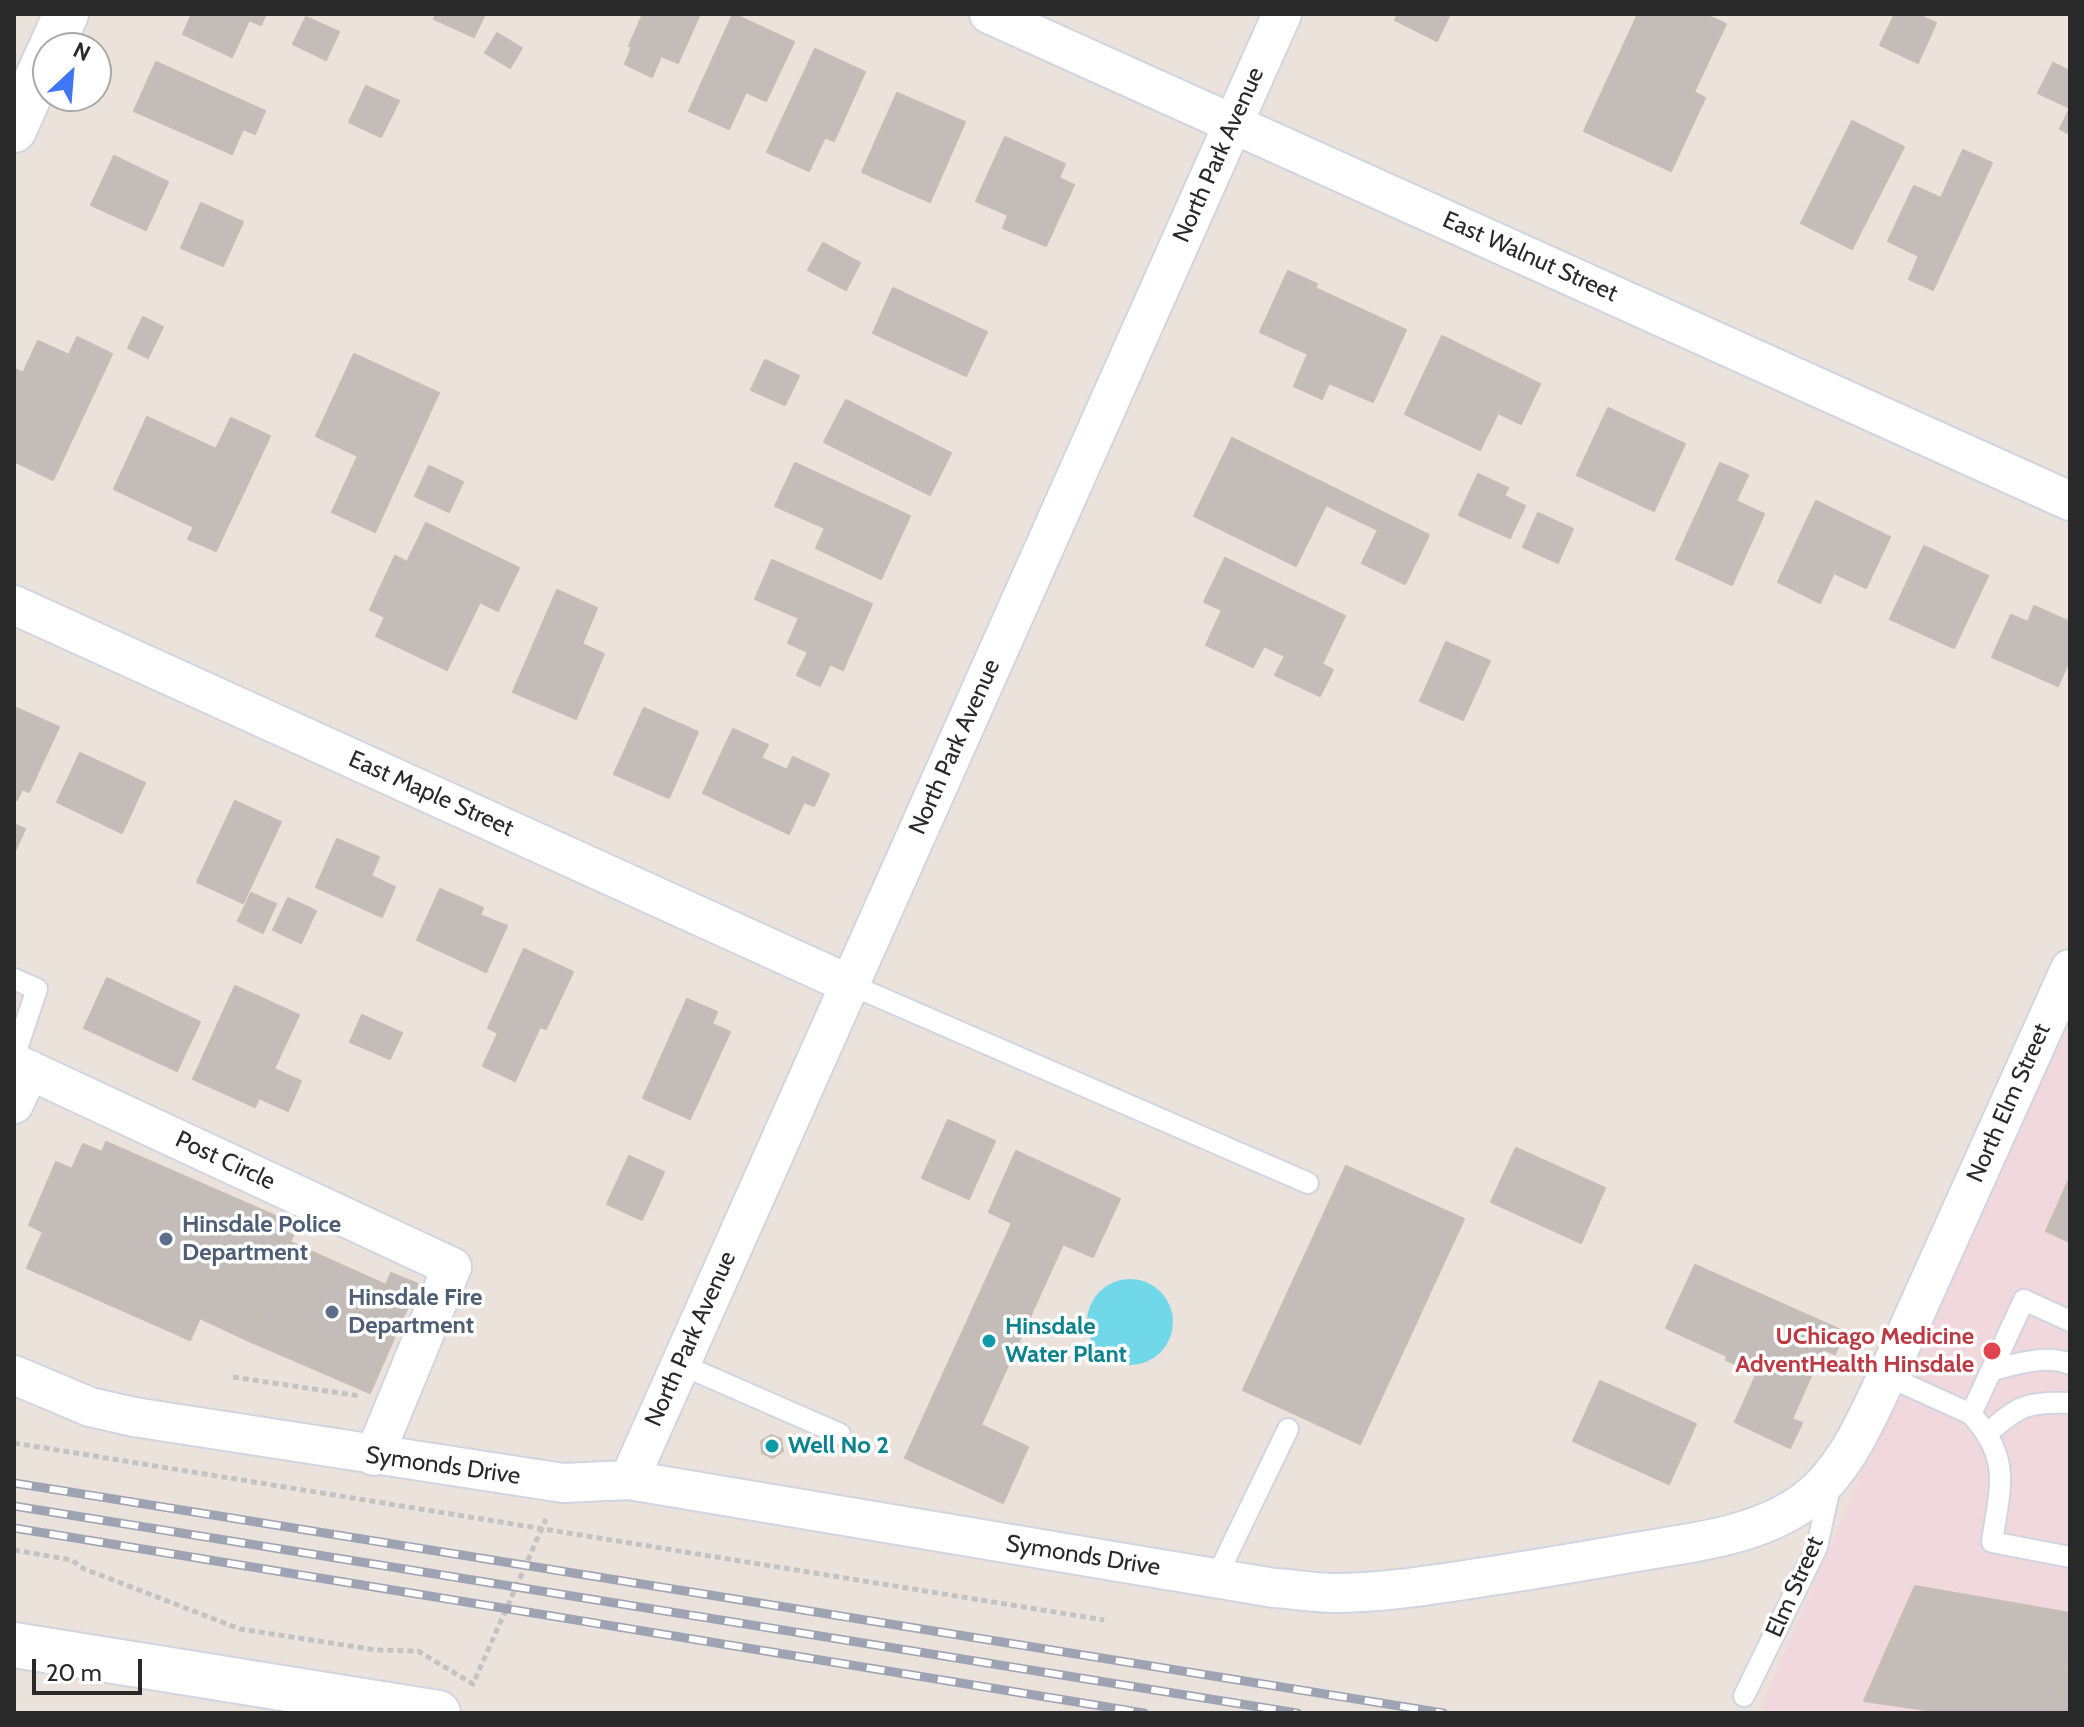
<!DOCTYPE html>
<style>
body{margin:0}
#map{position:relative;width:2084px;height:1727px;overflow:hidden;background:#ebe2db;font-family:Cabin,sans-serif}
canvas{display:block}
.frame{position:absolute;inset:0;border:16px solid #292929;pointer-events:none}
.north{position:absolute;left:32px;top:32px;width:80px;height:80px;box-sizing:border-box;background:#fff;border:2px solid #a9a9a9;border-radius:50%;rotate:26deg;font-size:22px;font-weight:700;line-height:32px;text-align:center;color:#292929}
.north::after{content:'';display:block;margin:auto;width:28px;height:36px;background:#4076f3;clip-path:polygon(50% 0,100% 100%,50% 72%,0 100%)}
.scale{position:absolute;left:32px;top:1659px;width:110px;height:36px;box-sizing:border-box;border:4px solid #292929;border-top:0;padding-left:10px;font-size:24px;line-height:28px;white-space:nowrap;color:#292929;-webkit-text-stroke:6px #fff;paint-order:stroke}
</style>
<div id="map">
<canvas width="2084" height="1727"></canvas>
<div class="frame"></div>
<div class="north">N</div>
<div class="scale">20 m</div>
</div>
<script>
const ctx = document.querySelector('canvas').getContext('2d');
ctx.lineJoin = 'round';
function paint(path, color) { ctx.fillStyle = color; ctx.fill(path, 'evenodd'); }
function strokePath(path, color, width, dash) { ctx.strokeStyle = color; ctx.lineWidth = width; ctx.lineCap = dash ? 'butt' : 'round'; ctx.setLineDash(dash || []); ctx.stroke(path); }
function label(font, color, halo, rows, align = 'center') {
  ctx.font = font + ' Cabin,sans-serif'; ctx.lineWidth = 7; ctx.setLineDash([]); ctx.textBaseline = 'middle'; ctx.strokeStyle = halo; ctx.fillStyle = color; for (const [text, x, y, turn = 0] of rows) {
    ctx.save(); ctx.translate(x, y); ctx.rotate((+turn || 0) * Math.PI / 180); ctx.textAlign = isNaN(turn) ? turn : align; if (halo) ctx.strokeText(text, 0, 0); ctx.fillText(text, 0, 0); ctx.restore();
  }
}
const medical = new Path2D(`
 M2070,989V1713H1758Z`);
const water = new Path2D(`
 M1087 1322a43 43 0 1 1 86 0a43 43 0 1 1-86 0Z`);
const building = new Path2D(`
 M192,14H266L261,25L249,20L232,57L183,34Z
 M436,14H485L474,37L434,19Z
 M643,14H700L678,63L661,56L652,77L625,64L632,47L629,46Z
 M733,14L794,42L766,101L746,92L729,129L689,111Z
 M1398,14H1450L1437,41L1395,20Z
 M1638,14H1704L1726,24L1694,92L1705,98L1671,171L1584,131Z
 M1895,14H1916L1936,23L1918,63L1880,45Z
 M306,17L339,32L326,60L293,44Z
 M497,33L522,48L510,68L485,53Z
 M815,49L865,72L834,141L825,137L809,171L767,152Z
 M156,62L265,111L255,134L243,129L232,154L134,111Z
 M2053,63L2070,71V134L2060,129L2070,108L2038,93Z
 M366,86L399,101L381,137L349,122Z
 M897,93L965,122L930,202L862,172Z
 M1852,121L1904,147L1852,249L1801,223Z
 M1005,137L1065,164L1059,178L1074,185L1046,246L1003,228L1008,215L976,201Z
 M1963,150L1992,163L1933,290L1909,279L1919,256L1888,241L1914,186L1941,198Z
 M114,156L168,182L146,230L91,205Z
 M201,203L243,222L223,266L181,248Z
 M823,243L860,263L846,290L808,270Z
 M1288,271L1317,284L1315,288L1406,330L1373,402L1329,383L1322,399L1294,386L1308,354L1260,332Z
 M893,288L987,332L966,376L873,333Z
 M143,317L163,327L148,358L128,348Z
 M1442,336L1540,384L1521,424L1498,413L1480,450L1405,414Z
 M77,337L112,354L53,480L14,461V372L15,369L23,373L38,341L69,355Z
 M354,354L439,393L375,532L332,512L358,456L316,436Z
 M765,360L799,376L785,405L751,390Z
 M846,400L951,453L930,495L824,442Z
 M1608,408L1685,444L1654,511L1577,475Z
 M147,417L216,449L231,418L270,436L216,551L188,539L194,527L114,489Z
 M1232,438L1429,535L1405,584L1362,563L1378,530L1326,505L1296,566L1194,516Z
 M795,463L910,516L881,579L816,548L825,528L775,506Z
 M1720,463L1748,475L1736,501L1764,514L1732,585L1676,559Z
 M429,466L463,482L449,512L415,496Z
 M1478,474L1508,488L1504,496L1525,506L1510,538L1459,515Z
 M1816,501L1890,537L1866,588L1834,573L1820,603L1778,582Z
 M1538,513L1573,529L1558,563L1523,547Z
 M426,523L519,568L498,611L480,602L447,670L376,636L385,617L370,610L395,556L407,562Z
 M1924,546L1988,576L1954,648L1890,619Z
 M1225,558L1345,616L1322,664L1333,670L1320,696L1275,675L1285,656L1264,646L1253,667L1206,645L1222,610L1204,602Z
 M772,560L872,604L843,670L830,664L820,686L797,675L808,652L788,643L799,618L755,599Z
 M557,590L597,608L582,644L604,654L576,719L513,692Z
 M2034,606L2070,622V659L2058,686L1992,657L2011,615L2028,622Z
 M1446,642L1490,661L1463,720L1420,701Z
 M14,707L59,727L29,792L22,789L17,800L14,799Z
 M644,708L698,732L669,798L614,774Z
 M733,729L768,745L761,758L787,770L793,757L829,774L814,806L804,802L789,834L703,793Z
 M80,753L145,783L122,833L57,802Z
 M235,801L281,822L243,903L197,882Z
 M14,824L25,829L14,853Z
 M337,839L379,857L371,876L395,887L382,917L316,887Z
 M440,889L483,908L480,915L507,926L486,972L417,940Z
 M251,893L276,904L263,933L238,921Z
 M288,898L316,911L301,943L273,930Z
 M524,949L573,972L546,1029L540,1027L515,1081L483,1066L498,1033L488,1028Z
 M107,978L200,1022L177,1071L84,1028Z
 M235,986L299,1015L274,1069L301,1081L288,1111L259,1098L255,1107L193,1079Z
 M687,999L717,1012L712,1024L730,1032L690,1119L643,1098Z
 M362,1015L402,1033L390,1059L350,1042Z
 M948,1120L995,1141L969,1199L922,1178Z
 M106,1142L287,1221L283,1231L293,1235L247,1340L200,1318L190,1340L27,1268L43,1232L29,1225L56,1162L72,1169L83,1144L102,1152Z
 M1516,1148L1605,1188L1581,1243L1491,1202Z
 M1016,1151L1120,1199L1093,1257L1063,1244L981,1425L1028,1447L1003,1503L905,1458L1012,1223L989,1212Z
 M629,1156L664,1172L642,1220L607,1204Z
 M1346,1166L1464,1219L1360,1444L1243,1390Z
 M2070,1177V1242L2046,1231Z
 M290,1242L386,1285L391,1273L418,1284L370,1393L247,1340Z
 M1695,1265L1845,1332L1835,1354L1823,1349L1792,1419L1802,1423L1790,1448L1735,1422L1757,1373L1726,1360L1727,1356L1666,1328Z
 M1600,1381L1696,1424L1669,1484L1573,1441Z
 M771,1435L781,1439L783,1451L773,1458L762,1453L761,1441Z
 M1915,1586L2070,1613V1635L2059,1713H1946L1864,1701Z
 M2070,1635V1713H2059Z`);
const path = new Path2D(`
 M233,1377L360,1396
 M14,1443L1104,1620
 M14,1550L72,1560L82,1568L240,1629L376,1650L418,1651L473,1684L546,1519`);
const service = new Path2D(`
 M14,979L37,989L14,1057
 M849,984L1308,1183
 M680,1364L840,1434
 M1993,1370C2017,1364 2046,1354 2070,1364
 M1887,1376L1971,1414L2024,1300L2070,1321
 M1971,1414C2012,1459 2000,1487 1992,1542L2070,1557
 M1988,1433C2018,1406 2028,1401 2070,1403
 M1216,1578L1288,1429
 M1744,1696L1817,1547L1831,1482`);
const minor = new Path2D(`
 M989,14L2070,501
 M14,605L849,984
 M14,1063L452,1267L374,1456
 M14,1104L30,1070
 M14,1375L90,1407L134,1417L563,1483L629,1480L1274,1588C1294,1589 1314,1593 1334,1593C1391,1593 1448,1582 1504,1574C1550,1567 1596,1559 1642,1551C1697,1542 1758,1535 1804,1502C1845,1472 1866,1420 1887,1376L2070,969
 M629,1480L1282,14`);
const secondary = new Path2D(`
 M51,48L66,14
 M14,130L48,54
 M14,1645L438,1713`);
const rail = new Path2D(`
 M14,1483L1443,1713
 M14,1506L1297,1713
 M14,1528L1144,1713`);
const markers = [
 [166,1239,8,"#5c6f8a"],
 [332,1312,8,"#5c6f8a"],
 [989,1341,8,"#0f9aa8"],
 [1992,1351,10,"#e0444e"],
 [772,1446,8,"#0f9aa8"]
];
const streetNames = [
 ["North Park Avenue",1219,155,-66],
 ["East Walnut Street",1530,257,24],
 ["North Park Avenue",955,747,-66],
 ["East Maple Street",431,794,24],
 ["North Elm Street",2009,1103,-66],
 ["Post Circle",225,1161,25],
 ["North Park Avenue",691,1339,-66],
 ["Symonds Drive",443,1466,8],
 ["Symonds Drive",1083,1556,9],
 ["Elm Street",1795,1587,-66]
];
const serviceNames = [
 ["Hinsdale Police",182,1225],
 ["Department",182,1253],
 ["Hinsdale Fire",348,1298],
 ["Department",348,1326]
];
const cultureNames = [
 ["Hinsdale",1005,1327],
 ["Water Plant",1005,1355],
 ["Well No 2",788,1446]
];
const healthNames = [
 ["UChicago Medicine",1974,1337],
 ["AdventHealth Hinsdale",1974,1365]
];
paint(medical, '#f1d8dc');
paint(water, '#71d8ea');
paint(building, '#c3bcb8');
strokePath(building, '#c6beb5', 2);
strokePath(service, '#d0d5e1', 24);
strokePath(minor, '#d0d5e1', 42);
strokePath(secondary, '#d0d5e1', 48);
strokePath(path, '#c3c3c3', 5, [6, 4]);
strokePath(service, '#fff', 20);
strokePath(minor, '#fff', 38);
strokePath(secondary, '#fff', 44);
strokePath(rail, '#9ea3b3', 9);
strokePath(rail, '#fff', 6, [18]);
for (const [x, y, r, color] of markers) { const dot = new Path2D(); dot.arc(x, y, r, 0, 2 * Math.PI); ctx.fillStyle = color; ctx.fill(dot); strokePath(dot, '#fff', 3); }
label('24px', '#292929', '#fff', streetNames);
label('bold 24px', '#4e5e75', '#fff', serviceNames, 'left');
label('bold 24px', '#0d838f', '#fff', cultureNames, 'left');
label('bold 24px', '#be3a42', '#fff', healthNames, 'right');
</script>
